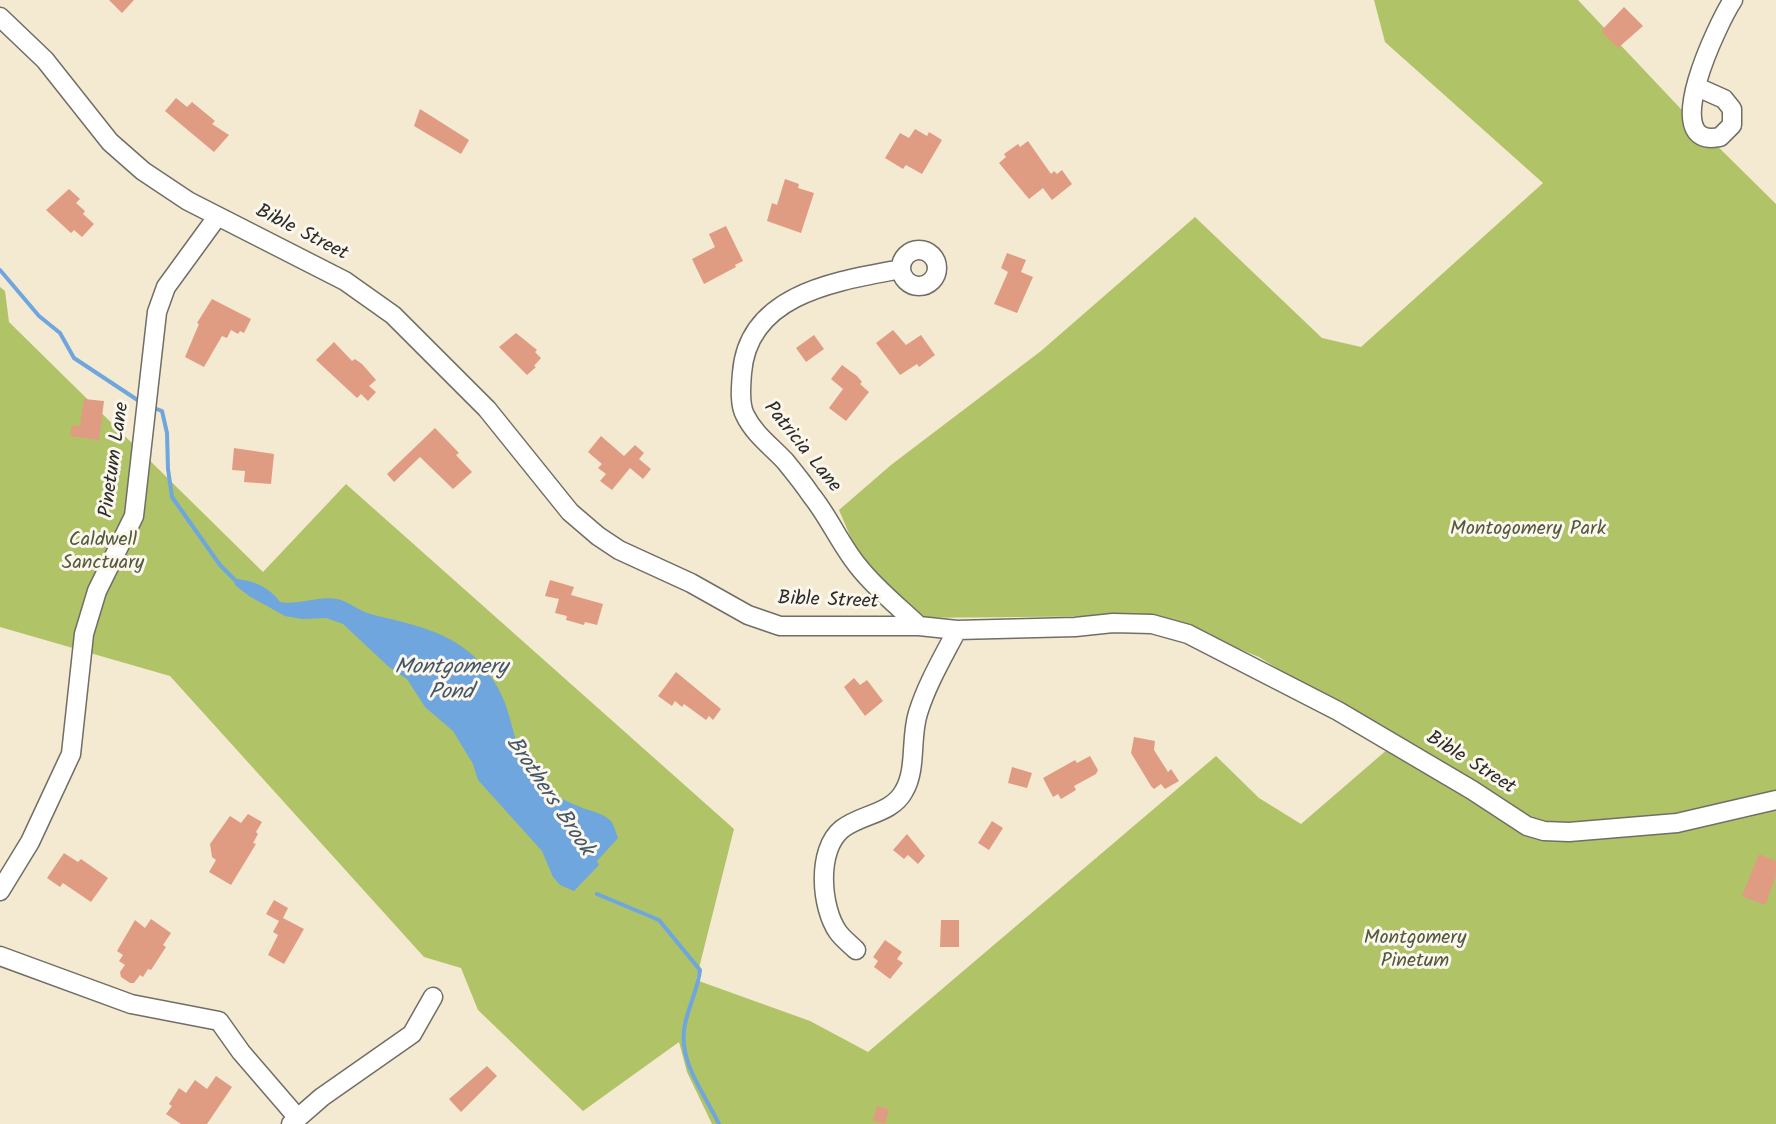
<!DOCTYPE html>
<style>
body{margin:0}
canvas{display:block;background:#f4e9d1}
</style>
<canvas width="1776" height="1124"></canvas>
<script>
const ctx = document.querySelector('canvas').getContext('2d');
ctx.lineJoin = 'round';
function paint(path, color) { ctx.fillStyle = color; ctx.fill(path, 'evenodd'); }
function strokePath(path, color, width, dash) { ctx.strokeStyle = color; ctx.lineWidth = width; ctx.lineCap = dash ? 'butt' : 'round'; ctx.setLineDash(dash || []); ctx.stroke(path); }
function label(font, color, halo, rows, align = 'center') {
  ctx.font = font + ' Kalam,sans-serif'; ctx.lineWidth = 6; ctx.setLineDash([]); ctx.textBaseline = 'middle'; ctx.strokeStyle = halo; ctx.fillStyle = color; for (const [text, x, y, turn = 0] of rows) {
    ctx.save(); ctx.translate(x, y); ctx.rotate((+turn || 0) * Math.PI / 180); ctx.textAlign = isNaN(turn) ? turn : align; if (halo) ctx.strokeText(text, 0, 0); ctx.fillText(text, 0, 0); ctx.restore();
  }
}
const green = new Path2D(`
 M1374,0H1578L1696,125L1776,204V1124H712L687,1072L679,1042L583,1111L478,1010L461,968L424,957L170,676L0,627V287L5,291L9,322L263,572L346,484L734,829L696,980L810,1021L868,1052L1216,756L1259,798L1301,824L1396,742L1259,657L1188,628L1127,616L907,618L857,552L839,510L891,465L1041,351L1195,217L1322,338L1361,347L1543,183L1385,42Z`);
const water = new Path2D(`
 M234,579C251,579 271,588 280,602C300,606 320,594 341,600C352,604 361,612 374,615C429,628 471,637 499,690C514,717 514,757 536,780C547,792 563,800 578,806C588,811 602,812 611,821C614,825 616,833 618,838L597,861L599,865L574,891L560,885L553,877L542,851L478,780L473,764L453,731L425,707L407,679L389,667L343,624L326,618L302,619L285,616L249,596L235,585Z`);
const stream = new Path2D(`
 M0,270L39,316L60,333L74,358L142,403
 M154,408L162,411L167,433L168,469L172,497L220,565L237,582
 M597,894L659,920L700,970C698,989 689,1005 685,1024C677,1061 704,1092 719,1124`);
const building = new Path2D(`
 M109,0H134L122,13Z
 M1624,7L1643,26L1618,48L1601,31Z
 M176,98L187,107L192,102L215,121L212,124L229,135L214,152L165,111Z
 M420,109L469,140L461,154L414,126Z
 M915,129L927,136L929,132L942,140L922,174L906,165L903,169L885,158L900,133L909,138Z
 M1028,141L1051,174L1054,171L1057,174L1062,170L1072,184L1052,200L1043,188L1029,199L999,163L1006,157L1004,154L1018,144L1020,147Z
 M785,179L799,184L798,188L814,193L801,233L767,221L772,203L777,205Z
 M69,189L80,199L76,203L85,211L83,214L94,224L82,237L74,230L71,233L46,210Z
 M726,226L743,261L735,265L736,267L704,284L692,259L715,247L709,234Z
 M1007,253L1026,260L1021,272L1033,277L1017,313L994,304L1008,272L1001,268Z
 M212,299L251,319L244,333L240,331L238,334L231,330L227,338L222,336L204,367L185,357L199,324L197,323Z
 M893,330L906,345L921,335L935,355L919,367L917,364L900,375L876,343Z
 M516,333L537,350L535,352L541,358L534,366L536,367L527,375L499,347Z
 M814,335L824,349L806,362L796,348Z
 M334,342L352,361L355,359L362,364L376,380L369,386L376,392L368,401L361,394L357,398L316,360Z
 M842,365L857,376L862,382L860,384L869,392L846,421L829,408L843,389L831,379Z
 M84,399L104,401L99,440L70,436L72,425L80,426Z
 M435,428L459,453L456,455L472,472L453,489L420,457L394,482L387,474Z
 M601,436L624,456L635,445L644,453L639,459L651,469L643,479L630,468L612,490L600,481L606,474L598,468L602,464L588,452Z
 M234,448L274,454L271,484L244,482L245,471L232,470Z
 M550,580L574,587L571,595L603,604L597,625L585,622L584,625L566,620L567,616L555,613L559,599L545,596Z
 M676,672L721,709L713,720L709,716L706,720L684,704L682,707L675,701L672,706L658,696Z
 M854,678L860,685L867,680L883,701L865,716L844,687Z
 M1134,737L1155,741L1154,750L1168,772L1171,769L1179,781L1165,789L1161,784L1154,789L1151,786L1131,753Z
 M1090,756L1098,770L1096,774L1074,786L1076,790L1061,799L1058,794L1053,797L1043,778L1075,760L1077,763Z
 M1012,767L1032,773L1027,788L1008,783Z
 M248,814L262,822L256,832L258,834L253,843L256,844L231,885L209,872L216,860L212,857L210,844L230,816L241,823Z
 M992,821L1003,828L989,850L978,843Z
 M907,834L925,856L918,864L908,855L904,859L893,850Z
 M64,853L78,862L81,859L108,878L91,902L63,883L60,887L47,878Z
 M1759,854L1776,861V876L1765,905L1742,896Z
 M274,900L288,908L283,918L304,929L284,964L268,955L278,935L273,932L279,921L266,914Z
 M151,919L171,933L163,945L166,947L151,970L148,969L143,977L140,975L134,983H130L121,977L120,972L125,965L119,961L123,955L117,951L135,920L145,928Z
 M941,920H959V947H940Z
 M885,940L902,952L897,959L903,963L890,979L874,967L878,961L873,957Z
 M487,1066L497,1076L461,1112L449,1099Z
 M216,1076L232,1087L207,1124H181L166,1114L172,1106L169,1104L179,1088L186,1093L195,1080L207,1089Z
 M877,1106L889,1109L885,1124L873,1121Z`);
const minor = new Path2D(`
 M0,17L45,60L110,142L143,171L188,201L345,281L393,315L487,409L570,512L598,536L619,550L691,583L748,615L780,626H919L957,630L1075,627L1113,623L1152,624L1188,634L1338,711L1472,790L1527,826L1544,831L1569,832L1677,823L1776,800
 M1697,87L1724,99L1732,109V125L1720,137C1656,150 1719,21 1733,0
 M901 268a18 18 0 1 1 36 0a18 18 0 1 1-36 0Z
 M901,269C838,281 748,293 742,373C741,386 739,404 745,415C754,434 771,446 785,461C794,472 803,483 811,495C829,517 840,544 858,566C875,588 899,607 919,626
 M0,891L30,842L71,754L84,634L97,591L134,516L157,312L166,287L217,217
 M856,950C850,944 843,939 838,932C821,908 816,850 842,829C861,814 892,814 904,791C917,769 910,738 918,713C927,684 943,657 957,630
 M0,956L131,1004L219,1021L241,1052L297,1117
 M291,1124L322,1097L412,1034L433,997`);
const streetNames = [
 ["Bible Street",301,234,27],
 ["Patricia Lane",801,448,51],
 ["Pinetum Lane",116,460,-82],
 ["Bible Street",828,602,2],
 ["Bible Street",1470,764,32]
];
const parkNames = [
 ["Montogomery Park",1528,531],
 ["Caldwell",103,542],
 ["Sanctuary",103,565],
 ["Montgomery",1415,940],
 ["Pinetum",1415,963]
];
const waterNames = [
 ["Montgomery",451,669],
 ["Pond",451,694],
 ["Brothers Brook",548,797,56]
];
paint(green, '#b0c367');
paint(water, '#6fa6dd');
strokePath(stream, '#6fa6dd', 4);
paint(building, '#e09c82');
strokePath(minor, '#716e65', 21);
strokePath(minor, '#fff', 18);
label('20px', '#2b2b2b', '#fbf7ec', streetNames);
label('20px', '#53593d', '#fbf7ec', parkNames);
label('italic 22px', '#435669', '#fbf7ec', waterNames);
</script>
